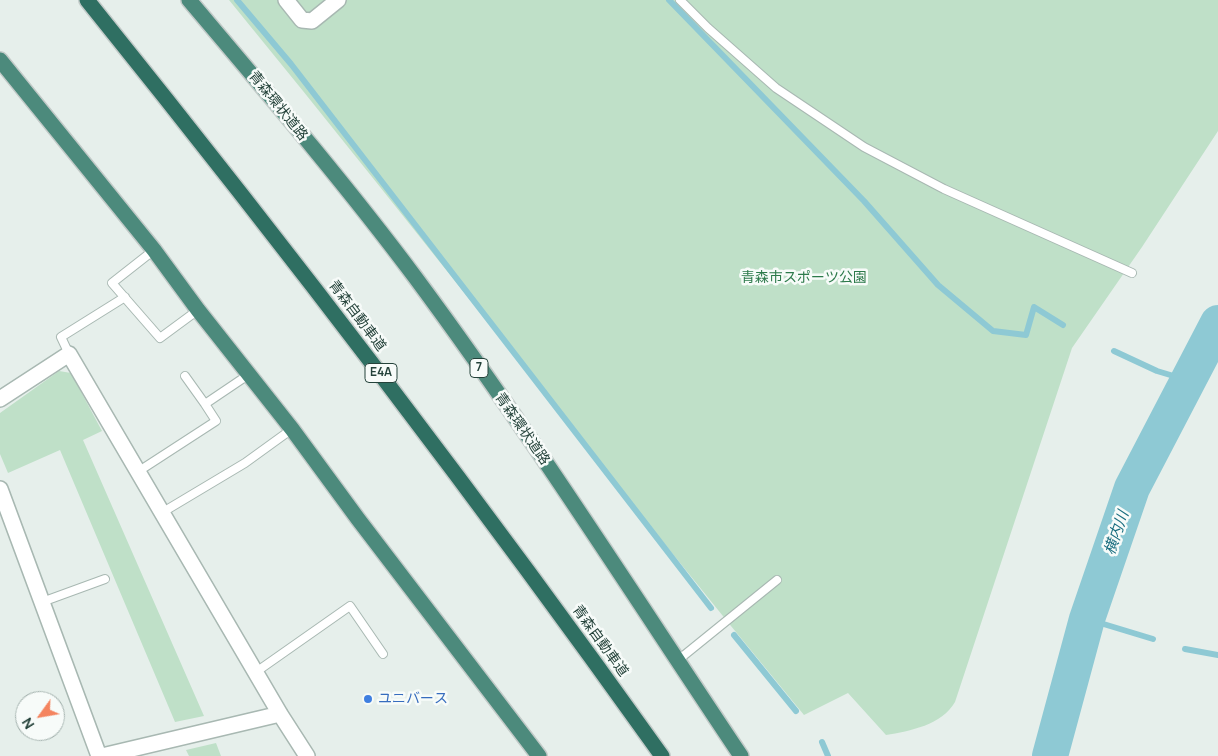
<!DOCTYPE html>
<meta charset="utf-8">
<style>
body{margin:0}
#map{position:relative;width:1218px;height:756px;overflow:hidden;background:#e6efeb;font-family:Manrope,sans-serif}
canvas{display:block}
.north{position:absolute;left:15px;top:691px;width:50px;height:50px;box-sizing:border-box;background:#f7fbf9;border:1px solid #a3b1ad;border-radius:50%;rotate:238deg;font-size:14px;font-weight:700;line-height:20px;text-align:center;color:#24423a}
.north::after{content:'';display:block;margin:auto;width:18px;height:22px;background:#f4845f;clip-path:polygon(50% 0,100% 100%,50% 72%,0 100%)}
</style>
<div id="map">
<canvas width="1218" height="756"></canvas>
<div class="north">N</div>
</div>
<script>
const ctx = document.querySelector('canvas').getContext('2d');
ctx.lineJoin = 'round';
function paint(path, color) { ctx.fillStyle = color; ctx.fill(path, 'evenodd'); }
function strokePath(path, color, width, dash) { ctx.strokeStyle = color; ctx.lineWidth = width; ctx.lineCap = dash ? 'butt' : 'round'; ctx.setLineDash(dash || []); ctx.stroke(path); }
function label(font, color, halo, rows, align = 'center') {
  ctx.font = font + ' Manrope,"Noto Sans JP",sans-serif'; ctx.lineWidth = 5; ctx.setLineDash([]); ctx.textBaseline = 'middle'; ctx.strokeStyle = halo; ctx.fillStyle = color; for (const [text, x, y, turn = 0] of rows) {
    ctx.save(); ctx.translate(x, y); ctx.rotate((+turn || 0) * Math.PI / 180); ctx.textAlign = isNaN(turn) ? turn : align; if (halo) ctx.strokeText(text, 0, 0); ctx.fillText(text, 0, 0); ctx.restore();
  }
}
const green = new Path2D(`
 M229,0H1218V131L1142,247L1072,348L955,702C942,725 910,731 886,735L848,693L804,715C609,479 423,237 229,0Z
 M59,371L71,373L102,431L83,440L204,716L175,722L60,450L8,473L0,454V413Z
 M216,743L221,756H189L186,750Z`);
const stream = new Path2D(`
 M237,0L291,64L711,608
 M669,0L864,201L938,285L993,331L1026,335L1034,307L1063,325
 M1114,351L1157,371L1187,380
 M1087,619L1153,639
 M734,635L796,711
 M1185,649L1218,655
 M822,742L828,756`);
const river = new Path2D(`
 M1050,756L1087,619L1132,488L1218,323`);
const service = new Path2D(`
 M680,0L708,28L776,88L864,147L944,189L1132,273
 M154,250L112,283L160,338L198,310
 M69,354L61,337L125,297
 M185,376L205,404
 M139,471L216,421L205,404L248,375
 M163,512L245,463L292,429
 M42,602L105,579
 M677,661L777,580
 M256,672L350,606L383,654`);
const minor = new Path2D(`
 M286,0L302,20L312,21L338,0
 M0,399L69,354L280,714L307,756
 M0,489L99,756
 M102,756L280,714`);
const trunk = new Path2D(`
 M189,0C266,91 344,182 415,277C530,432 634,596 741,756
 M0,60L154,250L198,310L292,429L358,519L539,756`);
const motorway = new Path2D(`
 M87,0C286,247 478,498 662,756`);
const markers = [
 [368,699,5,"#3f7fe0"]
];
const shields = [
 [479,368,18],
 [381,373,32]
];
const shieldNames = [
 ["7",479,368],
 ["E4A",381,373]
];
const streetNames = [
 ["青森環状道路",278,106,51],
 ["青森自動車道",357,316,53],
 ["青森環状道路",522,429,55],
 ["青森自動車道",600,641,54]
];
const parkNames = [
 ["青森市スポーツ公園",804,278]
];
const shopNames = [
 ["ユニバース",378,699]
];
const waterNames = [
 ["横内川",1117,533,-71]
];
paint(green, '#bfe0c8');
strokePath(stream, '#8ec9d4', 6);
strokePath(river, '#8ec9d4', 36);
strokePath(service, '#a8b8b2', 10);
strokePath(minor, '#a8b8b2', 18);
strokePath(trunk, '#c2cac8', 18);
strokePath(motorway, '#c2cac8', 18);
strokePath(service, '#fff', 8);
strokePath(minor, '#fff', 15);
strokePath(trunk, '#4c8a7c', 15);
strokePath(motorway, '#2f6f62', 15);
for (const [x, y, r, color] of markers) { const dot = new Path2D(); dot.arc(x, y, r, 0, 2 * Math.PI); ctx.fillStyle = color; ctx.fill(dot); strokePath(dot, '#f7fbf9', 2); }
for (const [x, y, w] of shields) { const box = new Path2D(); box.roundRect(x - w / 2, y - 9.5, w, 19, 4); ctx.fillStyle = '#f7fbf9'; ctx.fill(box); strokePath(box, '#24423a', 1); }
label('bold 12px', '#24423a', null, shieldNames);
label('14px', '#24423a', '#f7fbf9', streetNames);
label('14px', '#2d7a4b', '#f7fbf9', parkNames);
label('14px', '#366cbe', '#f7fbf9', shopNames, 'left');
label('italic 15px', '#1c6f80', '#f7fbf9', waterNames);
</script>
